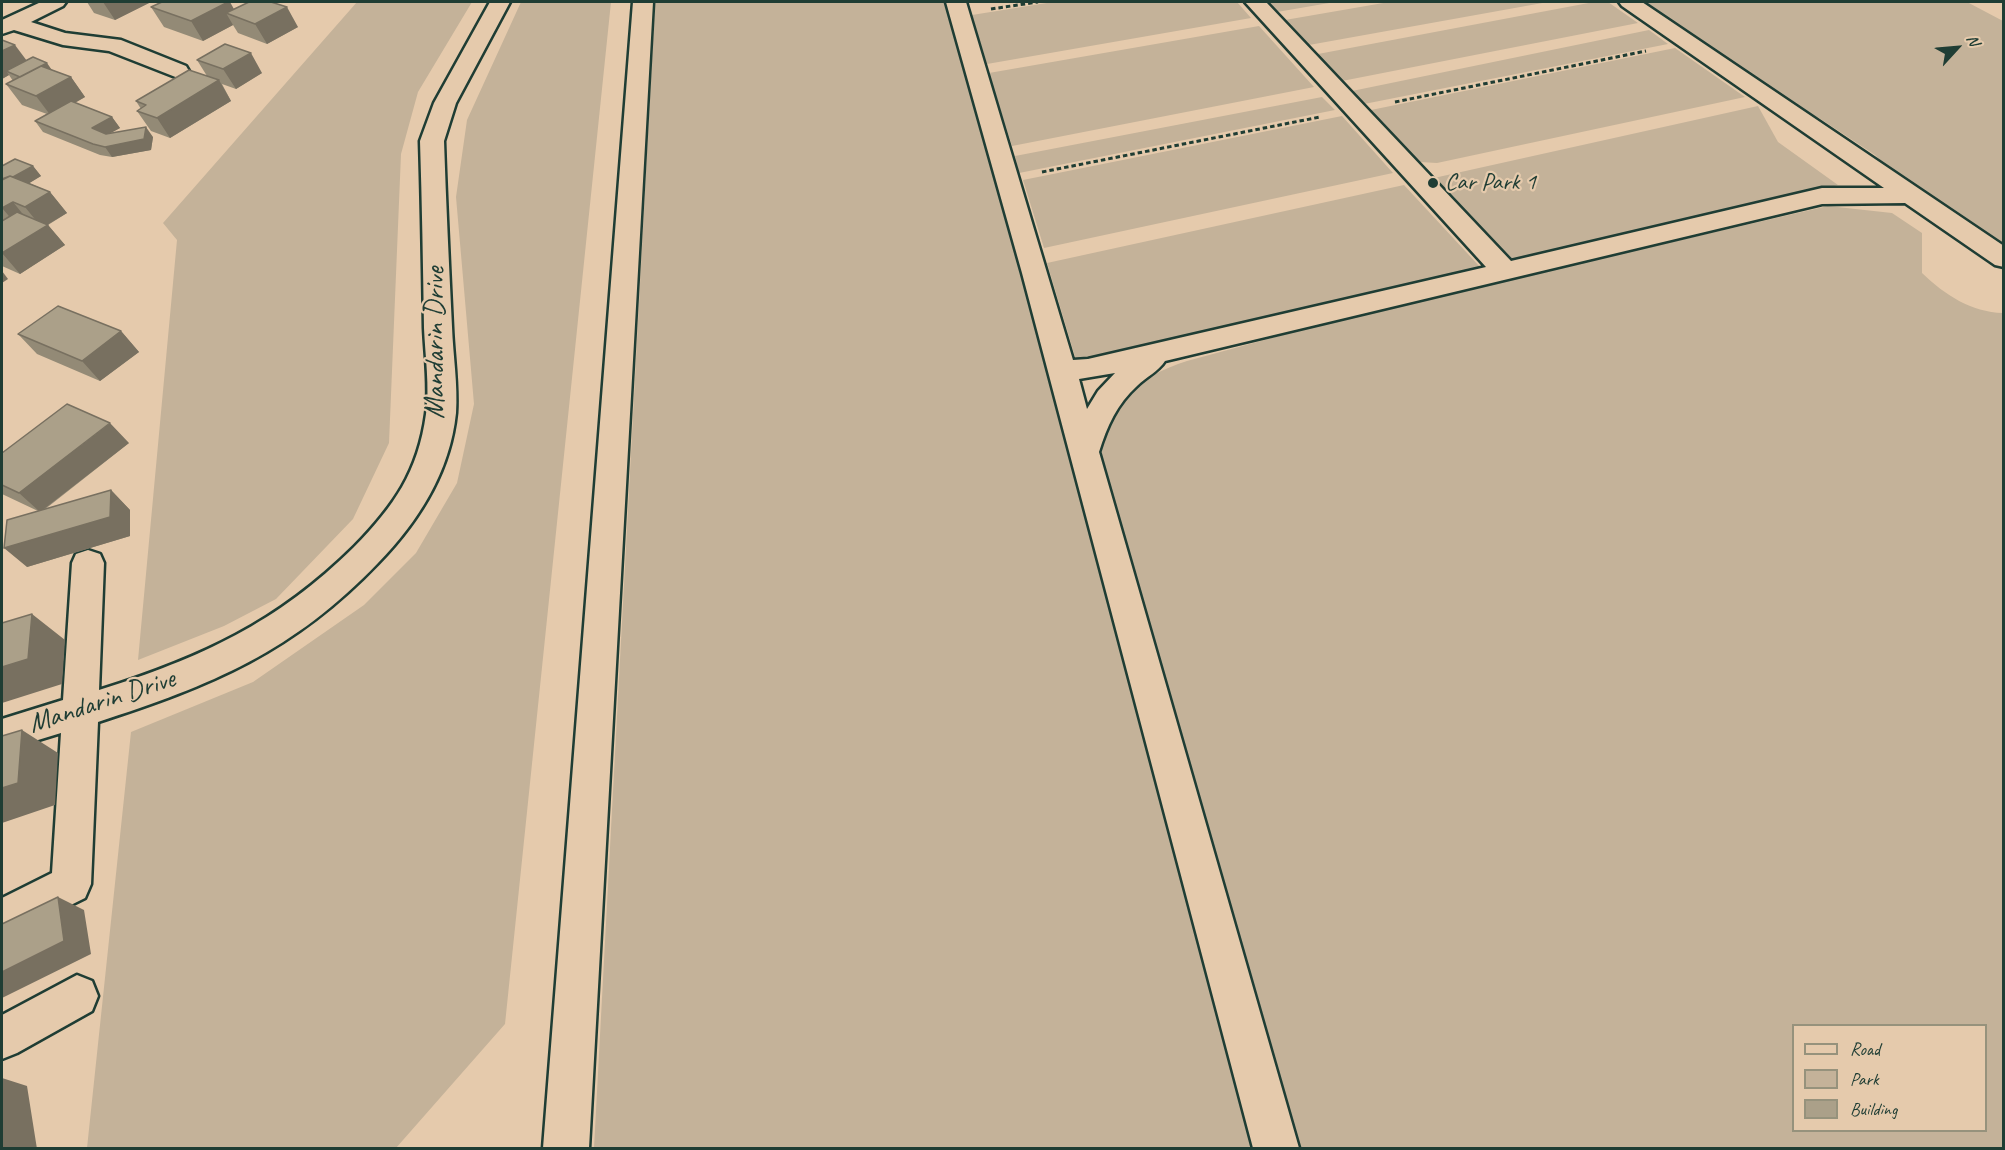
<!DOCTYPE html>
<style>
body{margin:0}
#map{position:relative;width:2005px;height:1150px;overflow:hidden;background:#e5caac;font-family:Caveat,sans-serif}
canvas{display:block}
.frame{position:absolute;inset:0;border:3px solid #1f3d34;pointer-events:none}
.legend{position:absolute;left:1792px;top:1024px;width:195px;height:108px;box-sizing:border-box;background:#e5caac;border:2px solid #96927c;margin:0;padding:8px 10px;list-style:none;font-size:18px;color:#1f3d34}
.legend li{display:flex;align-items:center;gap:12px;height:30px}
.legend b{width:30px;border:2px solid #96927c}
.north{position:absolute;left:1927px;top:18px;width:60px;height:60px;-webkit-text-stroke:4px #e5caac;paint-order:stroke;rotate:64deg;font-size:16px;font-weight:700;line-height:24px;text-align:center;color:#1f3d34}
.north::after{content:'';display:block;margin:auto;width:21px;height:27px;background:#1f3d34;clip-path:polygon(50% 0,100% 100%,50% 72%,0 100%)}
</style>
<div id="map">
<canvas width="2005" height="1150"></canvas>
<div class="frame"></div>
<ul class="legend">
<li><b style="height:8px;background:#e5caac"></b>Road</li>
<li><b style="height:16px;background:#c4b299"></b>Park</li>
<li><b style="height:16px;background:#aba089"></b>Building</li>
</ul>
<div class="north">N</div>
</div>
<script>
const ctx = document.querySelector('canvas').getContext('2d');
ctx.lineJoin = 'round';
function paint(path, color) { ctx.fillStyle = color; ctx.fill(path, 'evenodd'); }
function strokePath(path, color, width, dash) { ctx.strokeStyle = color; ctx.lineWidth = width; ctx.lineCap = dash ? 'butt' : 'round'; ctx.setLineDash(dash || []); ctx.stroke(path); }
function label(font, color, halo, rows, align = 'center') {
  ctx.font = font + ' Caveat,sans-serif'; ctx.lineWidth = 4.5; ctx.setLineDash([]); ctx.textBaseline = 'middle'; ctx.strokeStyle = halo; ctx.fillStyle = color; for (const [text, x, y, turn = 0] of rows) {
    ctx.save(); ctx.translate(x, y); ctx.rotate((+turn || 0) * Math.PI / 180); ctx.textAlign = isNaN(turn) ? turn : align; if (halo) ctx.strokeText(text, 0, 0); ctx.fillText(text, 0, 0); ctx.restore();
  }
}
const green = new Path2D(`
 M357,2H472L418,92L401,154L389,443L353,519L276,599L224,626L138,660L177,240L163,223Z
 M521,2H611L505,1024L396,1148H87L131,732L253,682L364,605L416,553L457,483L474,404L456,197L467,120Z
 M655,2H950L1066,426L1255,1148H594Z
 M1053,2H1237L1251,18L987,64L972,15Z
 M1267,2H1335L1277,12Z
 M1389,2H1548L1309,45L1285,20Z
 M1594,2H1608L1638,23L1342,81L1318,54Z
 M1635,2H1967L2003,21V251L1906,186L1875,155L1819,118L1775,98Z
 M1259,26L1314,87L1012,146L989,73Z
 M1649,30L1668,44L1364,104L1352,91Z
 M1675,48L1745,97L1437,163L1420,162L1371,110Z
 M1322,97L1335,110L1019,173L1015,156Z
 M1758,106L1778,142L1838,185L1513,260L1434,178Z
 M1342,116L1393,173L1044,248L1023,180Z
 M1404,185L1480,267L1082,362L1076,360L1047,263Z
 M1828,206L1892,213L1922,233V273C1945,295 1971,312 2003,313V1148H1295L1259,1005L1133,592L1100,455C1105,400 1138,377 1187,361L1364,313ZM1794,1026H1986V1130H1794Z`);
const path = new Path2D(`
 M991,9L1038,2
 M1395,102L1646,51
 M1042,172L1320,117`);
const minor = new Path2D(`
 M41,2H66L63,6L31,22L65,33L121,40L186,66L189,71L186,76L178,78L109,51L63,45L14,30L2,34V20Z
 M490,2H510L456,103L444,141C446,203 449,265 452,327C453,355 458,385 456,413C450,472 418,522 378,563C293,652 212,685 98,722L91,884L85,898L2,939V898L52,873L61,733L2,751V719L63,700L72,563L76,554L88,550L100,554L104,563L99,690C201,658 277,623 354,547C394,506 418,472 426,414C430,388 425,354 424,328C423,265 422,203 420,141L434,103Z
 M633,2H653L589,1148H543Z
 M946,2H966L1073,360L1088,359L1486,267L1245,2H1266L1511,261L1822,188H1884L1622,6L1619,2H1642L2004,246V267L1995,265L1905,203L1822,204L1165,361C1159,371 1146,377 1137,386C1117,404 1107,426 1099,452L1299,1148H1253L1022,273ZM1115,373L1098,391L1087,409L1079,379Z
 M77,975L92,981L98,996L92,1011L17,1053L2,1059V1015Z`);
const wall = new Path2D(`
 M87,2H151L115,20L94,13Z
 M151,7L234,9L298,27L267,44L238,33L233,25L203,41L164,27Z
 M2,40L27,61L71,77L85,97L75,103L112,117L120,128L110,133L153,137L151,150L112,157L100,155L43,132L35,121L47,114L22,105L6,84L13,81L9,75L2,79Z
 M197,60L262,73L236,89L222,84L231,101L170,138L151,131L137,111L141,109L136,101L207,76Z
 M2,166H33L41,176L29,183L50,192L67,213L48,225L65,245L20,274L2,266Z
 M121,331L139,352L100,381L37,354L18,334Z
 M129,443L44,510L111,490L130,510V536L27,567L38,511L2,494V453Z`);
const shadedWall = new Path2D(`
 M103,2H151L115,20Z
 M228,2H230L239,18L226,13L233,25L203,41L191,21Z
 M287,7L298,27L267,44L255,24Z
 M15,45L30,65L6,71L9,75L2,79V51Z
 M251,53L262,73L236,89L223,69Z
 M47,63L54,73L20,77Z
 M71,77L85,97L51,116L36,96Z
 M219,80L231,101L170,138L157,118Z
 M112,117L120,128L100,139L92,128Z
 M146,127L153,137L151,150L112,157L105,147Z
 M33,166L41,176L15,192L6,181Z
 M50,192L67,213L42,228L25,207Z
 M13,202L30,223L20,229L2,208Z
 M48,225L65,245L20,274L2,253Z
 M2,271L8,279L2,283Z
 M121,331L139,352L100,381L82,361Z
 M110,423L129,443L40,512L19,493Z
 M111,490L130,510V536L27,567L4,548Z
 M32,614L65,640L62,684L2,703V667Z
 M22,730L58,753L55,805L2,823V788Z
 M58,897L84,910L91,954L2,998V972Z
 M2,1078L27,1086L37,1149H2Z`);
const building = new Path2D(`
 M162,2H228L191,21L151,7Z
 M249,2H271L287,7L255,24L226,13Z
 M2,40L15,45L2,51Z
 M225,44L251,53L223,69L197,60Z
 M33,57L47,63L20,77L6,71Z
 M41,66L71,77L36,96L6,84Z
 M189,70L219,80L157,118L137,111L146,105L136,101Z
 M71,101L112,117L92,128L106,134L146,127L144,139L105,147L93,144L35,121Z
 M15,159L33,166L13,177L10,176L2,179V166Z
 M10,176L50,192L25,207L13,202L2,208V180Z
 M17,212L48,225L2,253V221Z
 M58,306L121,331L82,361L18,334Z
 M67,404L110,423L19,493L2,485V453Z
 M111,490L110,517L4,548L7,520Z
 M32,614L28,659L2,667V623Z
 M22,730L18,783L2,788V736Z
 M58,897L64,941L2,972V924Z`);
const markers = [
 [1433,183,6,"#1f3d34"]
];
const farPoinames = [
 ["Car Park 1",1445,183]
];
const streetNames = [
 ["Mandarin Drive",436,343,-90],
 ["Mandarin Drive",102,702,-18]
];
paint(green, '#c4b299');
strokePath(minor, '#1f3d34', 5);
strokePath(path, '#1f3d34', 3, [4.5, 3]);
paint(minor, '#e5caac');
paint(wall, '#938a76');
paint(shadedWall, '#787060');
paint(building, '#aba089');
strokePath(building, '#787060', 1.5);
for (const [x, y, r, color] of markers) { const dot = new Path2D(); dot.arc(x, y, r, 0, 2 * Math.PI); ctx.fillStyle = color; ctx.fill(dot); strokePath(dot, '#e5caac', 2); }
label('24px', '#1f3d34', '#e5caac', farPoinames, 'left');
label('28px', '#1f3d34', '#e5caac', streetNames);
</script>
